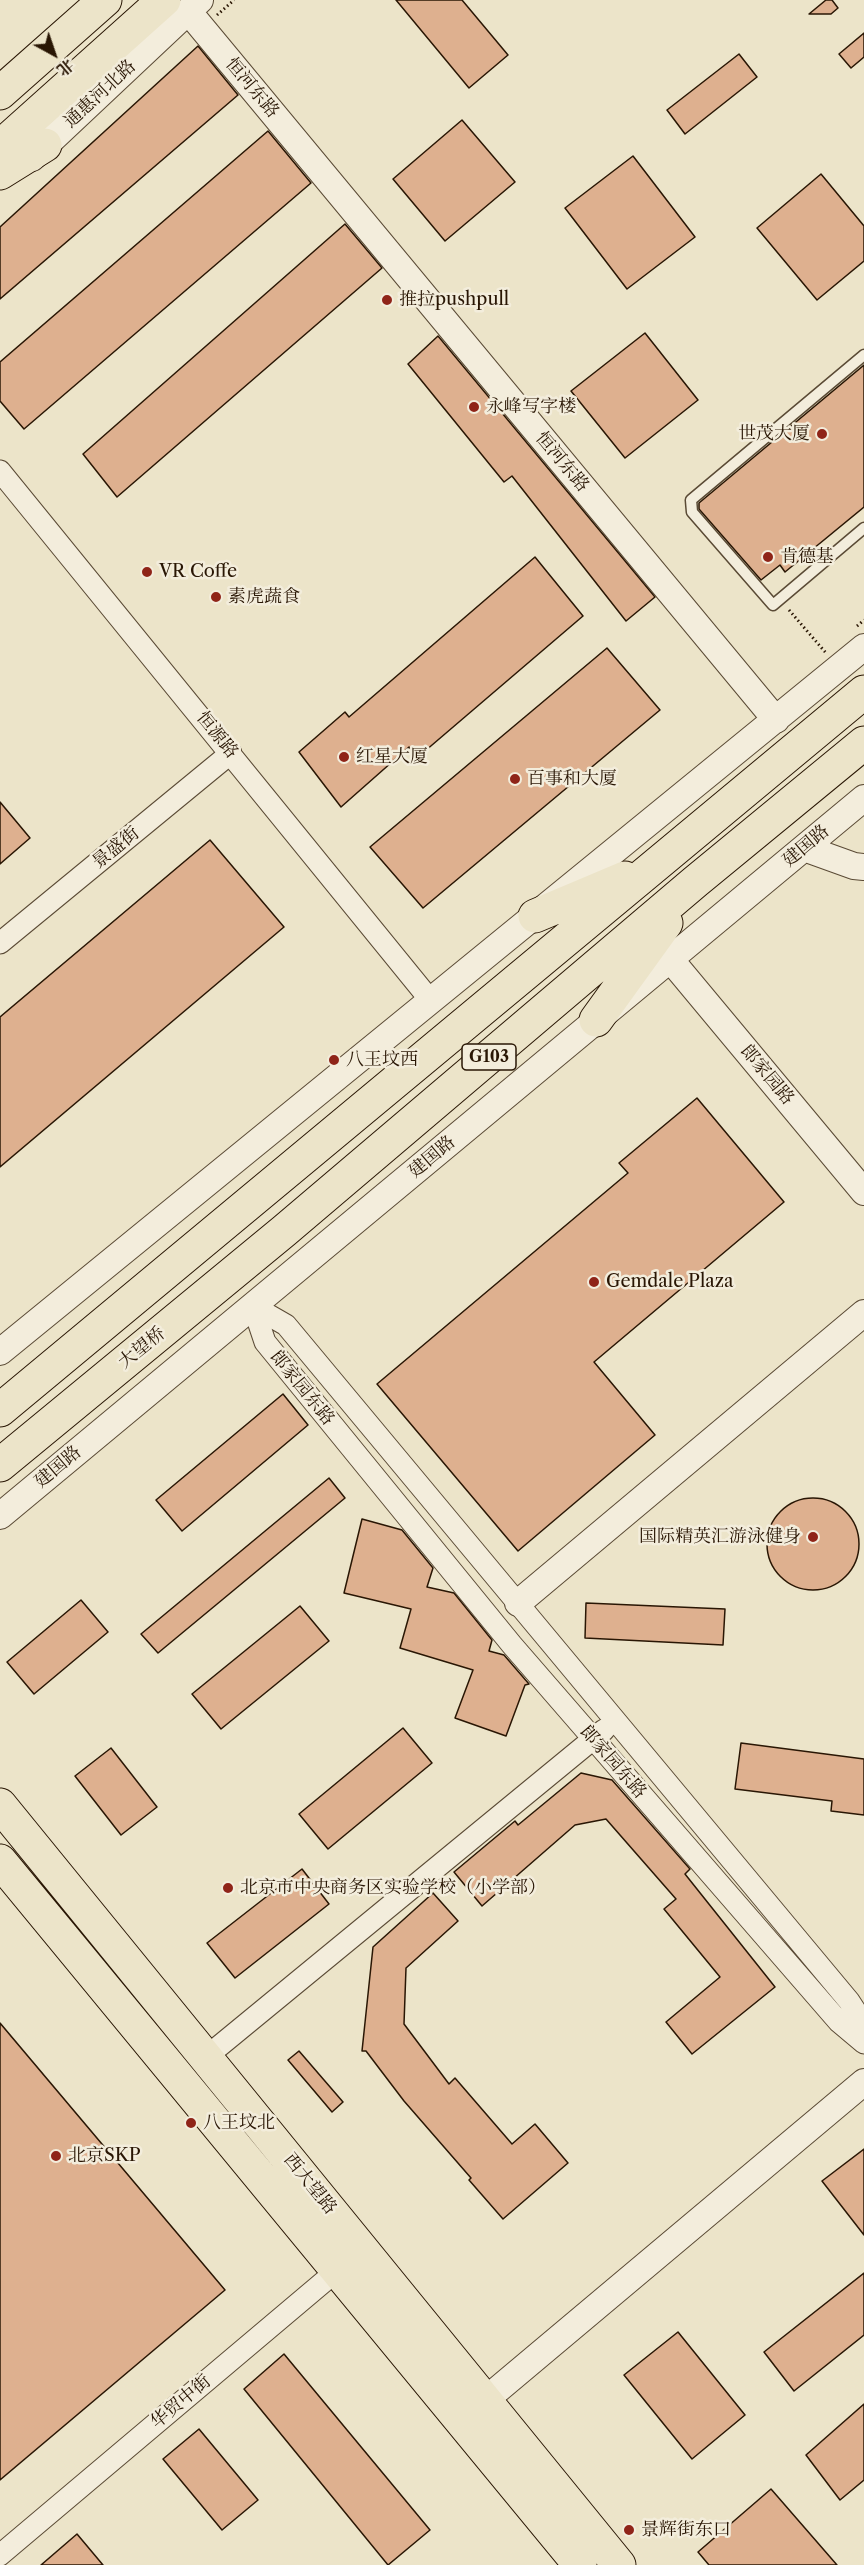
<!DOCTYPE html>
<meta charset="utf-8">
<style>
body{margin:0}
#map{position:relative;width:864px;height:2565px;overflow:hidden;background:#ece4c9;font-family:"Libre Caslon Text","Noto Serif SC",serif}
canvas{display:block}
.north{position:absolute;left:24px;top:24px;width:60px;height:60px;-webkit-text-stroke:4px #f3eddc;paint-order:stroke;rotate:140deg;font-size:16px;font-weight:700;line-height:24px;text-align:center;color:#291604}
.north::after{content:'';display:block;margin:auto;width:21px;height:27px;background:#291604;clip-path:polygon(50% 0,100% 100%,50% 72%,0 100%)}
</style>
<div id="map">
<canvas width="864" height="2565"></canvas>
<div class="north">北</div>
</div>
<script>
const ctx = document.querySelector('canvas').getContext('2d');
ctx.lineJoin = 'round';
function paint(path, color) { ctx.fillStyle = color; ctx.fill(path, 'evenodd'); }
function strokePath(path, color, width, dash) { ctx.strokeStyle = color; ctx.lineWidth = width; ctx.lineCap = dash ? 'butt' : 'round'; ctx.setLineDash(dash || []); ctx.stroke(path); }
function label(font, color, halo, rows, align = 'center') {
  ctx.font = font + ' "Libre Caslon Text","Noto Serif SC",serif'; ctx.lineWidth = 5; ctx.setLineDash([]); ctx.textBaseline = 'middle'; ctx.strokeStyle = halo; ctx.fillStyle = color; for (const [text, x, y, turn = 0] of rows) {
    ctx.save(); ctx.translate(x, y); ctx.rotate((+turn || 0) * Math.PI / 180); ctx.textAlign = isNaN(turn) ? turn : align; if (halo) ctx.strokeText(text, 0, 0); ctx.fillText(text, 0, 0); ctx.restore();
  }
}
const building = new Path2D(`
 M396,0H462L508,55L469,88Z
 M826,0H832L838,8L831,14H809Z
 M864,33V57L851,68L839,54Z
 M198,46L238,95L0,299V227Z
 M739,54L757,77L685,134L667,110Z
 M462,120L515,182L445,241L393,179Z
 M268,131L311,183L24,429L0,401V362Z
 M633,156L695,237L627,289L565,208Z
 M821,174L864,226V261L817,300L757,228Z
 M345,224L382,268L117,497L83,454Z
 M645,333L698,400L625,458L571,391Z
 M438,336L655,597L626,621L512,476L504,482L408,364Z
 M864,365V507L785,572L780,565L761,580L699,509V503Z
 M535,557L583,616L418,757L409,747L341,807L299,752L345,712L349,717Z
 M607,648L660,710L423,908L370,847Z
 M0,802L30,838L0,864Z
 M210,840L284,927L0,1167V1017Z
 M697,1098L784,1202L594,1362L655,1435L518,1551L377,1384L628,1173L619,1163Z
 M283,1394L308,1425L182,1531L156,1500Z
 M329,1478L345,1498L158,1653L141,1634Z
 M767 1544a46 46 0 1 1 92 0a46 46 0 1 1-92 0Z
 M362,1519L402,1530L433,1568L427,1587L454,1593L492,1640L489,1651L504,1655L529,1684L525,1685L506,1736L455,1718L473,1670L400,1648L411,1609L344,1593Z
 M81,1600L108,1632L34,1694L7,1662Z
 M586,1603L725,1609L723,1645L585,1638Z
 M300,1606L329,1641L221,1729L192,1694Z
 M403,1728L432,1763L328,1849L299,1814Z
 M741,1743L864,1759V1815L831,1811L832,1801L735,1789Z
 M111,1748L157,1807L121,1835L75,1776Z
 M581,1773L612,1780L690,1869L685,1874L775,1987L692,2054L666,2022L720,1977L664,1909L676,1899L606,1819L575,1825L482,1906L454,1872L515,1821L518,1825Z
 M302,1869L329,1904L235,1978L207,1943Z
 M433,1893L458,1921L406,1968L404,2024L449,2084L455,2078L512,2144L535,2124L568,2163L503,2219L469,2180L471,2178L404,2101L366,2051H362L373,1947Z
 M0,2023L225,2290L0,2480Z
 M299,2051L343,2102L332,2112L288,2060Z
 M864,2149V2235L822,2181Z
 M864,2273V2335L794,2391L764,2352Z
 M678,2332L745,2415L692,2459L624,2375Z
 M284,2354L430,2530L388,2565L244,2389Z
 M864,2404V2480L840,2500L806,2455Z
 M199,2429L258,2500L222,2530L163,2459Z
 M771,2489L837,2565H709L698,2552Z
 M77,2534L103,2565H41Z`);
const path = new Path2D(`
 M217,15L234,0
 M789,610L826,653
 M857,626L864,620`);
const service = new Path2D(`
 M864,355L691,500L692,512L773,605L864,528`);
const minor = new Path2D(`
 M0,471L431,1001
 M0,943L231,753
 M253,1306L265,1342L512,1645L839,2022L864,2043
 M253,1306L286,1325L849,2001L864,2024
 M206,2057L604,1730
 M0,2555L346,2263`);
const tertiary = new Path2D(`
 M188,11L776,720
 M32,158L200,0
 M804,848L854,866L864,867
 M670,959L864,1192
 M0,1352L864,647
 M0,1516L864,798
 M518,1603L864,1313
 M471,2412L864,2082`);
const primary = new Path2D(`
 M0,1805L619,2565
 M0,1861L580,2565`);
const trunk = new Path2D(`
 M0,93L105,0
 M0,147L164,0
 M0,173L45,145
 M535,916L625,878
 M596,1020L666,923
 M0,1410L864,692
 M0,1465L284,1231L695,882L864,743`);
const markers = [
 [387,300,6,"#8f2418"],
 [474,407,6,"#8f2418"],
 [822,434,6,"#8f2418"],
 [768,557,6,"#8f2418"],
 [147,572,6,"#8f2418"],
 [216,597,6,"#8f2418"],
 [344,757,6,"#8f2418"],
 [515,779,6,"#8f2418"],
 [334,1060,6,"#8f2418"],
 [594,1282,6,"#8f2418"],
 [813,1537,6,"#8f2418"],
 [228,1888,6,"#8f2418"],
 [191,2123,6,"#8f2418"],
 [56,2156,6,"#8f2418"],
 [629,2530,6,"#8f2418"]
];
const shields = [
 [489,1057,54]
];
const shieldNames = [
 ["G103",489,1057]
];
const streetNames = [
 ["恒河东路",252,88,50],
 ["通惠河北路",100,94,-43],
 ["恒河东路",562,462,50],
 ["恒源路",217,735,51],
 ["建国路",806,846,-40],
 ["景盛街",116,848,-39],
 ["郎家园路",767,1075,50],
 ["建国路",432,1157,-40],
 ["大望桥",142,1348,-39],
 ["郎家园东路",302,1388,51],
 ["建国路",58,1467,-40],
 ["郎家园东路",613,1762,49],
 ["西大望路",310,2184,51],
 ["华贸中街",181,2402,-40]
];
const poiNames = [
 ["推拉pushpull",399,300],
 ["永峰写字楼",486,407],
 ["世茂大厦",810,434,"right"],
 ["肯德基",780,557],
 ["VR Coffe",159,572],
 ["素虎蔬食",228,597],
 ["红星大厦",356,757],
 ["百事和大厦",527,779],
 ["八王坟西",346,1060],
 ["Gemdale Plaza",606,1282],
 ["国际精英汇游泳健身",801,1537,"right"],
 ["北京市中央商务区实验学校（小学部）",240,1888],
 ["八王坟北",203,2123],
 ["北京SKP",68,2156],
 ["景辉街东口",641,2530]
];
paint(building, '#deb08f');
strokePath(building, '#291604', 1.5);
strokePath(service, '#5a4a35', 13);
strokePath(minor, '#5a4a35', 23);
strokePath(tertiary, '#5a4a35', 28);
strokePath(primary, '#291604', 35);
strokePath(trunk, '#291604', 35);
strokePath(path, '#291604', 3, [1.5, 3]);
strokePath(service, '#f3eddc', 10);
strokePath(minor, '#f3eddc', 21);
strokePath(tertiary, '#f3eddc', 26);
strokePath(primary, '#ece4c9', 33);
strokePath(trunk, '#ece4c9', 33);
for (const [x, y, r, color] of markers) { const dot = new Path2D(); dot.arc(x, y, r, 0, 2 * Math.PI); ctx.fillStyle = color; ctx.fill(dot); strokePath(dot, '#f3eddc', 2); }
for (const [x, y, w] of shields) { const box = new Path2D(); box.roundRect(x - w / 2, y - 13, w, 26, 4.5); ctx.fillStyle = '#f3eddc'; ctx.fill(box); strokePath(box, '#291604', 1.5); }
label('bold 16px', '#291604', null, shieldNames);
label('18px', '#291604', '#f3eddc', streetNames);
label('18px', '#291604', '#f3eddc', poiNames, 'left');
</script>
